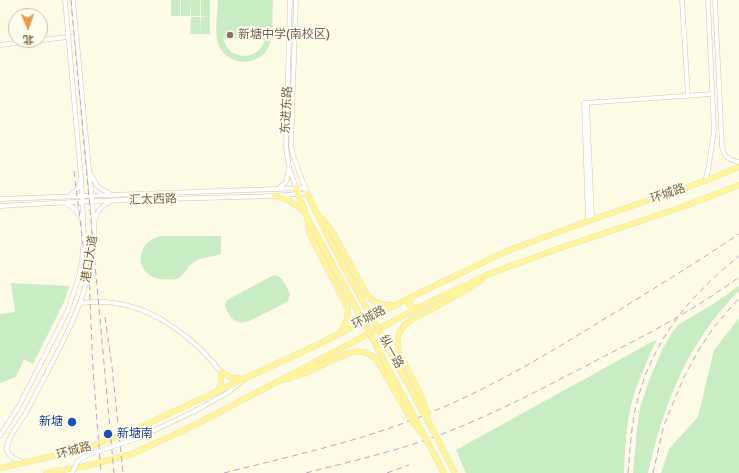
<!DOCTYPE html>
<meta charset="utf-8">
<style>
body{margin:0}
#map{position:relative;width:739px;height:473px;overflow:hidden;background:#fdfae6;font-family:Signika,"Noto Sans SC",sans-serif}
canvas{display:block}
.north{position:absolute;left:8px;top:8px;width:40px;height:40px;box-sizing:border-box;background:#fffdee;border:1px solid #c9c1ac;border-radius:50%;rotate:178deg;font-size:11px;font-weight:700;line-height:16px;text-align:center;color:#796649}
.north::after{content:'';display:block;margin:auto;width:14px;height:18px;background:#ed9646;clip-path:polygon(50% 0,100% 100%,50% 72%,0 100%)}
</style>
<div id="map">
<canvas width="739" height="473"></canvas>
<div class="north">北</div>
</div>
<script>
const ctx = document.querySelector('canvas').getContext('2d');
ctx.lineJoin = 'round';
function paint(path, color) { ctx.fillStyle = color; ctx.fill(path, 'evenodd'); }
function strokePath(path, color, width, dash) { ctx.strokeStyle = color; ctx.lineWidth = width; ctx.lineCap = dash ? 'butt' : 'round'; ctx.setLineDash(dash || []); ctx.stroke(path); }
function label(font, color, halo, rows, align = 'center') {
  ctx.font = font + ' Signika,"Noto Sans SC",sans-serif'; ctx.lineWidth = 4; ctx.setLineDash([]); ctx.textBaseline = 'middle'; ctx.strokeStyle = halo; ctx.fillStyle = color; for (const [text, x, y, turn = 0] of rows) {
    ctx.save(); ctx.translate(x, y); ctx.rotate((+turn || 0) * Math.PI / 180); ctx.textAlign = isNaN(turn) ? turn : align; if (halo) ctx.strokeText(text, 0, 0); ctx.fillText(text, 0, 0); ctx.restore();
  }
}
const green = new Path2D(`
 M171,0H180V16H171Z
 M181,0H191L190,16H181Z
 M191,0H200V16H191Z
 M201,0H210V17L201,16Z
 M218,0H273C272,13 274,34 269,46C259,68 226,67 218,43C214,31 218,13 218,0ZM223,38L264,40H265C258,62 228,61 223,38Z
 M191,17H200V34H190Z
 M201,17H210V34H200Z
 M161,236H221V254C212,258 201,256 193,263C186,267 184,276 177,279C170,280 159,280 153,277C132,266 140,240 161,236Z
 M274,275C283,276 286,286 290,294L288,301C280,306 271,310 263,314C246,323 234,330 225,306L227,300Z
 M11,283L69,286L64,302L33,364L24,359L16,377L0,383V314L15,312Z
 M739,286V291C687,343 664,403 648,473H633L637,429L640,408L650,378L662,350L672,333L678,325L713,304Z
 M739,318V473H661L669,449L698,417L714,350Z
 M657,339C647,361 637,382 631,405C626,427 625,450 624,473H466L456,450Z`);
const minor = new Path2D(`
 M290,0L286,148L289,167L296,188
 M682,0L688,96
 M715,0L722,147C724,157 729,160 739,162
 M0,45L68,37
 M587,103L592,219
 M91,175L98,187L109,193
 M705,181L708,171L714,131L708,0
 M278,189L286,182L289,169
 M71,195L77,189L80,183
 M0,199L304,188
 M66,203L75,209L82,219
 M0,206L92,201L275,196L307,193L293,155L291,145L296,0
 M95,219C97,211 103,205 111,201
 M588,221L584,103L712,94
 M80,303C91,302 103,301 114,303C156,308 196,340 221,372
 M193,412L229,392L241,382
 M0,436L19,406L67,312L78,280L82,261L84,237L81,177L65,0
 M24,462C0,456 5,444 16,428C20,422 24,416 28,409C59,348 96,293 94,222L73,0`);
const major = new Path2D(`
 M296,188L307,217L348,293
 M307,193L326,233L356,289
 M275,196L288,200L304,211
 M315,211L332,231L367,295C374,303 382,306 393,305
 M307,217L310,235L348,308L347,320L340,333
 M411,297L409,304L413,308H417
 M436,307L466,290L481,280
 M221,372L232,378L245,379
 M284,380L306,373L330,361
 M216,393L221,385V372
 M0,468L71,452L92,446L134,430L319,344L411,297L507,251L588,221L705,181L739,167
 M46,473L91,465L132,454L193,426L418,308L489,274L560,248L685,206L739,185`);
const rail = new Path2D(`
 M71,0L114,473
 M74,171L85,260
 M88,254L93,369L101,473
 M105,317L112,367L123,473
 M224,473C291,456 358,442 422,416C485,391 543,357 601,321C647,293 694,264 739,234
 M306,473C352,461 398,451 442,434C497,413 549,385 601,358C648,334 696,309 739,277
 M387,473L409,465
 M628,473C630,451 631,428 636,406C651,342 689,296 739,256
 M653,473L664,425L684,377L698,351L714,327L739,298`);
const minorBridge = new Path2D(`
 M72,473L78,461L87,455L138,438L193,412`);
const majorBridge = new Path2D(`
 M356,289L435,434L455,473
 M348,293L444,473
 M330,361C347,353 364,344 378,362L409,416L422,434
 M428,415C424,404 420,393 415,383C406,366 388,344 404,326C412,317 426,312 436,307`);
const markers = [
 [230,35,4,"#8d6e63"],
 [72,422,5,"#1a4fb4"],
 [108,434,5,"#1a4fb4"]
];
const educationNames = [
 ["新塘中学(南校区)",238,35]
];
const streetNames = [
 ["东进东路",287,110,-87],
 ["环城路",668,194,-19],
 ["汇太西路",153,200,-2],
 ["港口大道",90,259,-81],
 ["环城路",369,318,-27],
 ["纵一路",391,352,61],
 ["环城路",74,451,-15]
];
const transitNames = [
 ["新塘",63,422],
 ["新塘南",117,434,"left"]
];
paint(green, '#caecc4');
strokePath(minor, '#d0c5ab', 5);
strokePath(major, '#dfdad3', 6);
strokePath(minor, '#fff', 4);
strokePath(major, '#fff39c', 5.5);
strokePath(rail, '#c1a3c8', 1, [6, 4]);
strokePath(minorBridge, '#d0c5ab', 5, []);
strokePath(majorBridge, '#dfdad3', 6, []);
strokePath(minorBridge, '#fff', 4);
strokePath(majorBridge, '#fff39c', 5.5);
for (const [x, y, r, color] of markers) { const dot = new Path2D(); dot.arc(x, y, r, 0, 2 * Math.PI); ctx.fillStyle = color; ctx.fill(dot); strokePath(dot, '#fffdee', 1.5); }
label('12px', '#785e54', '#fffdee', educationNames, 'left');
label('12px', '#796649', '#fffdee', streetNames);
label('12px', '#164399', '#fffdee', transitNames, 'right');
</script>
